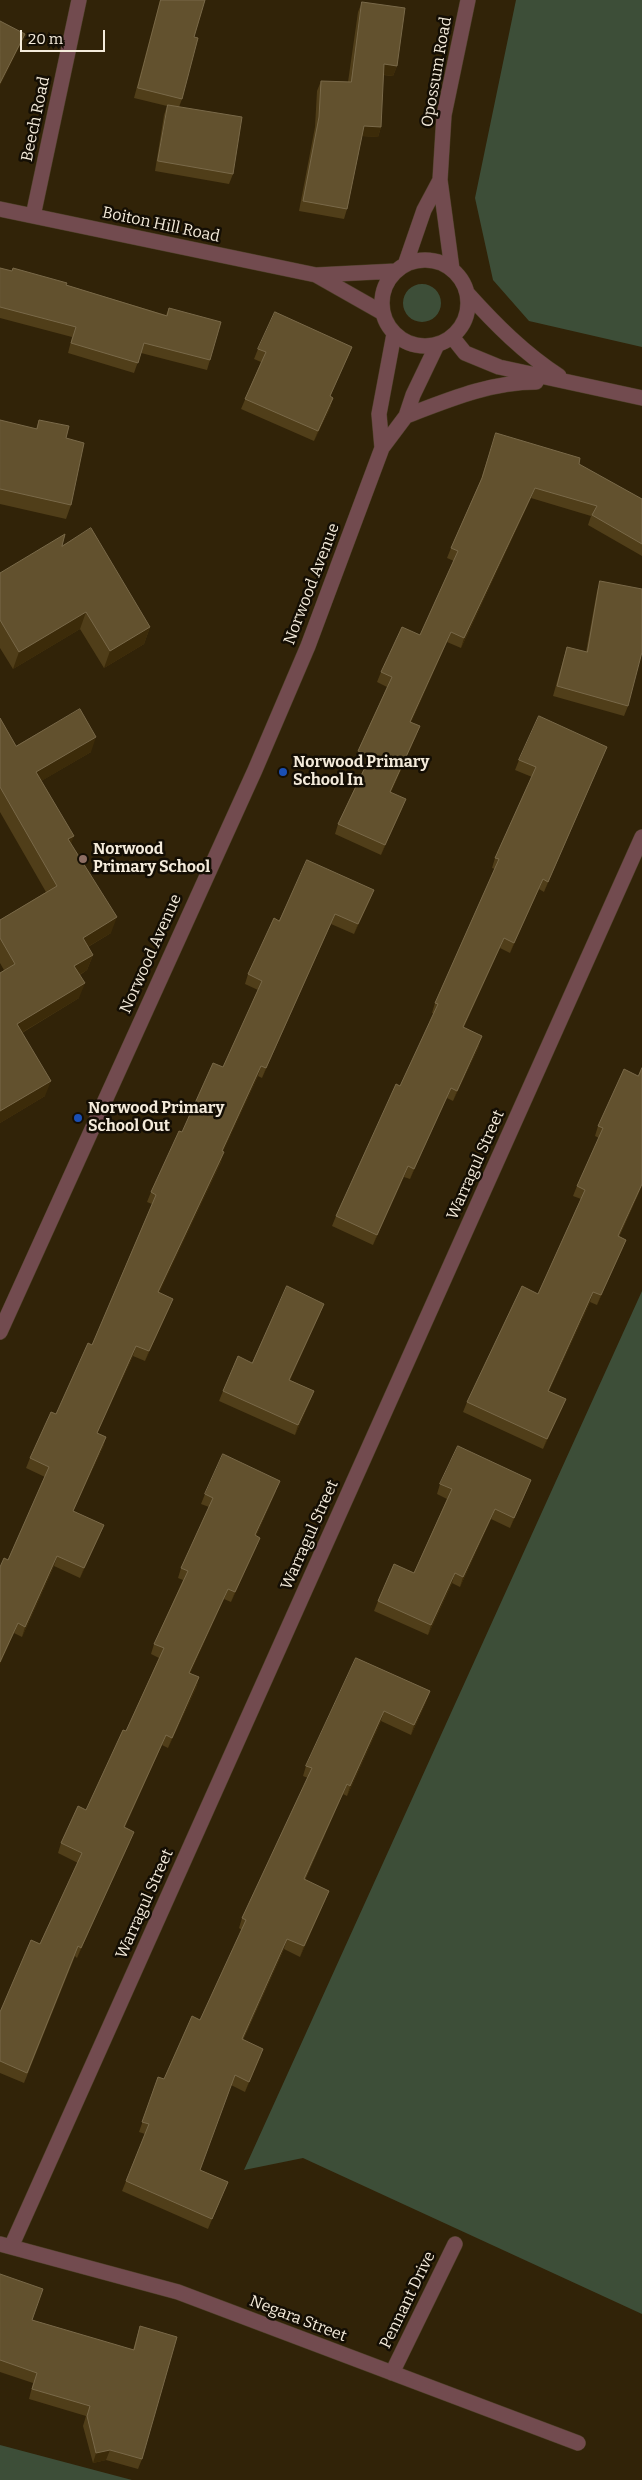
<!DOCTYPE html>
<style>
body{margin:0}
#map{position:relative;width:642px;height:2480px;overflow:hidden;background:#312308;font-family:Bitter,serif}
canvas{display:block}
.scale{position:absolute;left:20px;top:30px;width:85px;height:22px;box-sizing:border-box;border:2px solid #f4ebdb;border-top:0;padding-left:6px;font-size:15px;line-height:18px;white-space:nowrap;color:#f4ebdb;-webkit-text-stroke:4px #140e04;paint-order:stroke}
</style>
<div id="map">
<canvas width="642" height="2480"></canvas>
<div class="scale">20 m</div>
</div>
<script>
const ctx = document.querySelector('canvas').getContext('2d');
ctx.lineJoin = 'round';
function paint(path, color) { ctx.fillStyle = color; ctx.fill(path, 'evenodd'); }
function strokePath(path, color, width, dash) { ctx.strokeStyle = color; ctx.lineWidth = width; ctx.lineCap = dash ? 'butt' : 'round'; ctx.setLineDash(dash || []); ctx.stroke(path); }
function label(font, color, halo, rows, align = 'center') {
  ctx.font = font + ' Bitter,serif'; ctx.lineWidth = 5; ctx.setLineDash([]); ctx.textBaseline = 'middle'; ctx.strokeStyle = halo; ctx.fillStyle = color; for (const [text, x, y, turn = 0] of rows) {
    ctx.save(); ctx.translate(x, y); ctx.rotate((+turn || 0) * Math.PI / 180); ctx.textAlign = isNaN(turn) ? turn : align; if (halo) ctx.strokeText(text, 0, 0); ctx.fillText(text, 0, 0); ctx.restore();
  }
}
const green = new Path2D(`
 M516,0H642V347L529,321L493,280L475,198Z
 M403 303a19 19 0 1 1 38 0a19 19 0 1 1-38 0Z
 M642,1291V2314L303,2158L244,2170Z
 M0,2445L132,2480H0Z`);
const street = new Path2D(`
 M0,209L316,275L396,271
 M33,216L79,0
 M382 303a43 43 0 1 1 86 0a43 43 0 1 1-86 0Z
 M405,265L424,210L440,180
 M452,269L440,180L444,115L468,0
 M316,275L383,313
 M468,294C496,325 524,353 559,376
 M453,338L465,353L499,367L642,398
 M406,416C448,400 490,382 536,382
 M382,448L379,414L394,334
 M0,1332L255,770L308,646L382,448L406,416L413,395L437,345
 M0,2244L178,2292L578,2443
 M11,2247L642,837
 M392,2373L455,2244`);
const wall = new Path2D(`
 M160,0H205L194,37L182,99L179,107L233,174L229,184L155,171L164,115L167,106L134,98Z
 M362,2L397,66L393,76L383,75L381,127L378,137L362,136L347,209L344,219L299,211L315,127L317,91L321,81L348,82L358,12Z
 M0,268L66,285L166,315L169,308L210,360L207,370L141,353L134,373L68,353L72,337L0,318Z
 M352,347L330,396L333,398L330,408L314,441L241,409L261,362L254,359L258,349Z
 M0,420L36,429L39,420L66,438L71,505L66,519L0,504Z
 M496,433L579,464L642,499V556L588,525L591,516L531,498L461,648L447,642L411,722L420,726L416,736L391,792L402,809L381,855L335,834L338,824L365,766L354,761L358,751L387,687L377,682L381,672L420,635L454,561L447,558L451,548L480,482Z
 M62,546L150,627L144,644L104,668L80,629L13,669L0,648V573Z
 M600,581L628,706L624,716L553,696L564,657L567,647L586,652L597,591Z
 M0,718L16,746L91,752L41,781L71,843L111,933L88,947L93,955L87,970L80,975L79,998L22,1033L45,1096L0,1123V973L4,970L0,963V920L46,892L0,812Z
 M607,747L544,892L539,889L510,953L500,948L464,1027L479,1046L453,1101L447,1098L410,1179L404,1177L373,1245L332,1226L336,1216L400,1086L434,1014L432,1013L435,1003L495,869L492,868L495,858L532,777L515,770L519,760Z
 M374,890L370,900L354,934L331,924L262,1078L258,1076L223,1151L221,1162L159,1292L173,1299L169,1309L145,1361L133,1356L97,1433L106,1437L103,1447L73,1511L104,1525L100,1535L80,1578L54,1566L22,1637L14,1633L0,1664V1567L8,1560L45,1477L26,1468L30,1458L56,1414L92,1345L152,1204L147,1202L151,1192L182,1132L223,1067L258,990L245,984L248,974L279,921Z
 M638,1076L642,1186L619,1237L626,1240L622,1250L597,1305L590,1302L549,1391L566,1399L562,1409L543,1449L463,1412L467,1402L538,1294L581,1199L573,1196L577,1186L599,1138L595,1136L598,1126Z
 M324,1304L320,1314L290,1380L314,1391L310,1401L295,1435L219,1401L223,1391L252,1363Z
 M531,1480L527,1490L510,1528L491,1519L460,1587L452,1583L428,1635L374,1611L378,1601L414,1573L447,1499L437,1494L440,1484Z
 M276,1491L256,1536L260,1538L256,1548L231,1602L224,1599L190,1673L199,1677L196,1688L168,1748L162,1745L125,1827L130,1842L77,1958L75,1956L24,2083L0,2073V2012L40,1944L78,1863L58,1853L61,1843L86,1810L126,1731L159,1658L151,1654L154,1644L183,1580L178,1578L181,1568L209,1507L201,1504L205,1494Z
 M356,1658L430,1691L426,1702L411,1735L381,1721L347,1796L343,1794L305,1880L329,1891L325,1901L300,1957L284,1949L243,2040L263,2049L245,2092L231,2085L200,2170L228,2182L208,2229L122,2191L145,2134L139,2132L158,2077L164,2079L200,2020L242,1930L239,1928L242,1918L308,1778L303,1776L306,1766Z
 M0,2274L32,2320L133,2350L140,2326L142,2459L138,2469L106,2460L93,2463L83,2426L86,2416L29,2399L33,2383L0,2372Z`);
const shadedWall = new Path2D(`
 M25,34L21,44L0,86V83Z
 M384,64L397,66L393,76L380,74Z
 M364,126L381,127L378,137L360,136Z
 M352,347L348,357L326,406L330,396Z
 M333,398L330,408L314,441L318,431Z
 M535,488L531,498L461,648L464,638Z
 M86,612L80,629L13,669L19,652Z
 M150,627L144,644L104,668L110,651Z
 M451,632L447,642L407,732L410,722Z
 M420,726L416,736L387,802L390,792Z
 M96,737L91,752L31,787L36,772Z
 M607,747L603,757L544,892L548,882Z
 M406,799L402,809L381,855L385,845Z
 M74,836L68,851V839Z
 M543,879L539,889L510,953L514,943Z
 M374,890L370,900L354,934L358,924Z
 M335,914L331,924L262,1078L266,1068Z
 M117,917L111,933L77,953L83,938Z
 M504,938L500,948L459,1037L463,1027Z
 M93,955L87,970L69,981L74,966Z
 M85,983L79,998L11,1039L17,1024Z
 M482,1036L479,1046L453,1101L457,1091Z
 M261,1066L258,1076L219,1161L222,1151Z
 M51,1081L45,1096L0,1123V1111Z
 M451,1088L447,1098L410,1179L414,1169Z
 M224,1152L221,1162L155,1302L158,1292Z
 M408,1166L404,1177L373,1245L377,1235Z
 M642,1184V1186L614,1246L618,1236Z
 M626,1240L622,1250L597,1305L601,1295Z
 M593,1292L590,1302L544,1401L548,1391Z
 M173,1299L169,1309L145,1361L149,1351Z
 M324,1304L320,1314L285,1390L289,1380Z
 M136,1346L133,1356L93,1443L97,1433Z
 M314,1391L310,1401L295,1435L298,1425Z
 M566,1399L562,1409L543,1449L547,1439Z
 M106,1437L103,1447L69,1521L73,1511Z
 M531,1480L527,1490L510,1528L514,1518Z
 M280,1481L276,1491L252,1545L255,1535Z
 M495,1509L491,1519L460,1587L463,1577Z
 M104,1525L100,1535L80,1578L84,1568Z
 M260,1538L256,1548L231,1602L235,1592Z
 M57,1556L54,1566L22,1637L25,1627Z
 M455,1573L452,1583L428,1635L431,1625Z
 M228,1589L224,1599L186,1683L189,1673Z
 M18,1623L14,1633L0,1664V1662Z
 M199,1677L196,1688L168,1748L172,1738Z
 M430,1691L426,1702L411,1735L414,1725Z
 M384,1711L381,1721L347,1796L350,1786Z
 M166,1735L162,1745L120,1837L124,1827Z
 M347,1784L343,1794L300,1889L304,1879Z
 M134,1832L130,1842L77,1958L81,1948Z
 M329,1891L325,1901L300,1957L304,1946Z
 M287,1939L284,1949L238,2049L242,2039Z
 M263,2049L260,2059L245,2092L249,2082Z
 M228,2182L224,2192L208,2229L212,2219Z
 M110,2450L106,2460L93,2463L96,2453Z`);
const building = new Path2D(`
 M161,0H205L194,37L198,38L182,99L138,88Z
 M362,2L405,8L397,66L384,64L381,127L364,126L347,209L303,201L319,117L321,81L351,82Z
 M0,21L25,34L0,83Z
 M168,105L242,117L233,174L158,161Z
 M0,268L12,271L13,268L67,283L66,285L167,316L169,308L221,322L210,360L144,343L138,363L71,343L76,327L0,307Z
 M275,312L352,347L330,396L333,398L318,431L245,399L266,352L258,349Z
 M0,420L37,429L39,420L69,426L66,438L84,443L71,505L0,489Z
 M496,433L580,458L579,464L642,499V544L592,515L597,506L535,488L464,638L451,632L410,722L420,726L390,792L406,799L385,845L338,824L370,757L358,751L392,677L381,672L402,627L420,635L458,551L451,548L482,478Z
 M91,528L150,627L110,651L86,612L19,652L0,620V573L65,534L62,546Z
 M600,581L642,589V652L628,706L557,686L567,647L587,652Z
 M80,709L96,737L36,772L74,836L68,839L117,917L83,938L93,955L74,966L85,983L17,1024L51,1081L0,1111V973L15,964L0,938V920L57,886L0,787V718L16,746Z
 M539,716L607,747L548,882L543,879L514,943L504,938L463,1027L482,1036L457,1091L451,1088L414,1169L408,1166L377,1235L336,1216L396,1084L400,1086L438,1004L435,1003L499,859L495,858L536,767L519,760Z
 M307,860L374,890L358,924L335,914L266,1068L261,1066L222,1151L224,1152L158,1292L173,1299L149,1351L136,1346L97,1433L106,1437L73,1511L104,1525L84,1568L57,1556L25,1627L18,1623L0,1662V1567L4,1558L8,1560L49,1467L30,1458L51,1412L56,1414L88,1343L92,1345L156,1195L151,1192L179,1131L182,1132L213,1063L223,1067L262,981L248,974L274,918L279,921Z
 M642,1068V1184L618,1236L626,1240L601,1295L593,1292L548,1391L566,1399L547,1439L467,1402L522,1286L538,1294L585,1190L577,1186L603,1128L598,1126L624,1069L638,1076Z
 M287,1286L324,1304L289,1380L314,1391L298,1425L223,1391L238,1356L252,1363Z
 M458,1446L531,1480L514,1518L495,1509L463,1577L455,1573L431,1625L378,1601L394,1564L414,1573L452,1489L440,1484Z
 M223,1454L280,1481L255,1535L260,1538L235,1592L228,1589L189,1673L199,1677L172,1738L166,1735L124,1827L134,1832L81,1948L78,1946L27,2073L0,2061V2012L31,1940L40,1944L82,1853L61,1843L78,1806L86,1810L123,1730L126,1731L164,1648L154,1644L188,1571L181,1568L213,1498L205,1494Z
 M356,1658L430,1691L414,1725L384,1711L350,1786L347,1784L304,1879L329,1891L304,1946L287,1939L242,2039L263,2049L249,2082L235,2075L200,2170L228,2182L212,2219L126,2181L149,2124L142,2122L158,2077L164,2079L192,2016L200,2020L246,1920L242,1918L312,1768L306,1766Z
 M0,2274L43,2289L32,2320L134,2350L140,2326L177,2337L142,2459L110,2450L96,2453L87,2416L90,2406L32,2389L37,2373L0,2360Z`);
const markers = [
 [283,772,5,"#1a4fb4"],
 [83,859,5,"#8d6e63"],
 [78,1118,5,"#1a4fb4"]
];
const streetNames = [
 ["Opossum Road",437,72,-80],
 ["Beech Road",36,119,-78],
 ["Boiton Hill Road",161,225,12],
 ["Norwood Avenue",312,584,-69],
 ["Norwood Avenue",151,954,-66],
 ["Warragul Street",476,1165,-66],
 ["Warragul Street",310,1535,-66],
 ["Warragul Street",145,1904,-66],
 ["Pennant Drive",408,2300,-64],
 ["Negara Street",298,2319,21]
];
const poiNames = [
 ["Norwood Primary",293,763],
 ["School In",293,781],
 ["Norwood",93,850],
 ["Primary School",93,868],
 ["Norwood Primary",88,1109],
 ["School Out",88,1127]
];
paint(green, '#3d4e38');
strokePath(street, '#4c3f26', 16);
strokePath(street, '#724b4f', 15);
paint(wall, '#503e19');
paint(shadedWall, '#3c2b09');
paint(building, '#62512e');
strokePath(building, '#796949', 1);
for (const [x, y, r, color] of markers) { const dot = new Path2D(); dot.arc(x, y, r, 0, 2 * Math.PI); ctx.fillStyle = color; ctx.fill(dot); strokePath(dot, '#140e04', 2); }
label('16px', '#f4ebdb', '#140e04', streetNames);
label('bold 16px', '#f4ebdb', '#140e04', poiNames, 'left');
</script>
